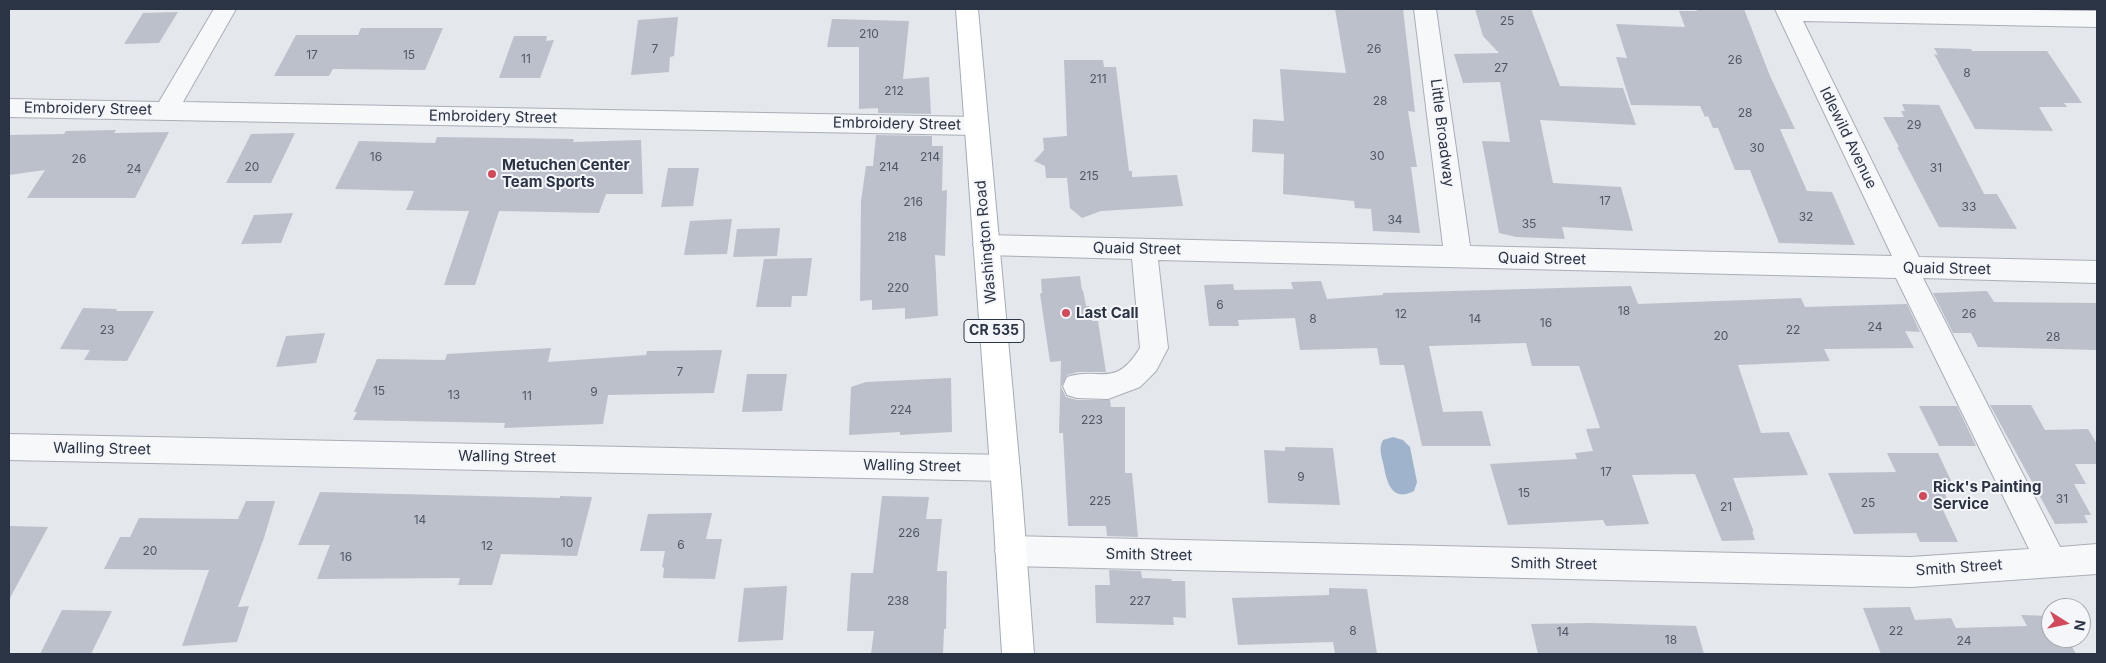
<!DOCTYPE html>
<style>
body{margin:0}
#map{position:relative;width:2106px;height:663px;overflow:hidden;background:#e4e7ec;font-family:Inter,sans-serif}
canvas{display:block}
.frame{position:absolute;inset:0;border:10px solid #2b3445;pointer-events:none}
.north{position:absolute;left:2041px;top:598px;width:50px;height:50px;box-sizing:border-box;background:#f4f6f9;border:1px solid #a4a8b1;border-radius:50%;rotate:100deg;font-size:14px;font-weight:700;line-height:20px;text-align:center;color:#2b3445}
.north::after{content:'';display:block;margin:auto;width:18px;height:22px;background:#d1495b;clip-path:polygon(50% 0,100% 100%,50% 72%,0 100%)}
</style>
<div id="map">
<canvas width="2106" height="663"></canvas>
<div class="frame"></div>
<div class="north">N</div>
</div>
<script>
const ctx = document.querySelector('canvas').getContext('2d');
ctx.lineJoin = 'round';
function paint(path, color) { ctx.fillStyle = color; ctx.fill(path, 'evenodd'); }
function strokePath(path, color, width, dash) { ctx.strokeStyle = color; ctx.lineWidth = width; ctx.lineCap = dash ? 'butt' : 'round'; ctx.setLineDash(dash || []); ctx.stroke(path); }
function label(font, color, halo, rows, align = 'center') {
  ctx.font = font + ' Inter,sans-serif'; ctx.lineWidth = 4; ctx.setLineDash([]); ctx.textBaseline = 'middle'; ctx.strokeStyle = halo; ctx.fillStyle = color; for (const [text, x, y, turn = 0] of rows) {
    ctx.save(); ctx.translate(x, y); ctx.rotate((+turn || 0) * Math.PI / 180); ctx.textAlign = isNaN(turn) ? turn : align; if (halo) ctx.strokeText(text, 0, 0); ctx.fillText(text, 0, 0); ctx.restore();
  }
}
const water = new Path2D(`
 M1393,437L1403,440L1410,447L1417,482L1414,491C1393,502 1387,484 1384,467C1382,457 1378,449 1383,440Z`);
const building = new Path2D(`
 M1335,9H1403L1415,112L1408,111L1417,167H1411L1420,233L1373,231L1371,209L1355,208L1354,201L1283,194L1284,154L1252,152L1253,119L1284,121L1280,69L1346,73Z
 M1475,9H1531L1560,86L1623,88L1636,125L1540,120L1553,183L1621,187L1633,231L1562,227L1565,239L1516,237L1499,233L1482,141L1510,142L1500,82L1463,83L1454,54L1499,53L1483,36Z
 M1696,9H1744L1770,76L1795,129H1780L1807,191L1832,192L1855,245L1779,243L1750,170H1735L1718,128H1713L1708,116L1705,117L1700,106L1631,105L1616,57L1627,58L1616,24L1685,27L1679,11H1697Z
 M178,12L159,43L124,44L143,13Z
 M678,17L674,56L670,57L669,72L631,75L638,20Z
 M832,19L909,21L903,79L929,77L931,114L878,113V108L859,109V47H827Z
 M361,28H443L425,70L333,69L329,76H274L296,35H358Z
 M514,36H547L546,41L554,40L540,78H499Z
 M1934,48L1971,49L1972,51H2047L2082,103H2064L2067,107H2039L2053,131L1975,129L1934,54L1938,55Z
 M1064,60H1103L1104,67H1116L1129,171H1132V177L1177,175L1183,206L1101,211L1082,218L1070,208L1067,178H1046L1045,166L1034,161L1044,150L1043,138L1067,136Z
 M1902,104L1939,105L1984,194H1997L2017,229L1939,227L1897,147H1899L1883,117H1904L1901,111H1905Z
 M116,130L114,133L169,132L135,198H27L45,170L9,175V135L64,134L66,131Z
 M295,133L271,183H226L251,134Z
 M876,135L932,136V146H943L942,191L947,190L945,256L935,255L938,316L905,319V308L872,310V300L860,301L861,201L866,166H873Z
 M437,137L574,139L573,142L641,140L643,194H606L599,213L499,211L475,285H444L469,211L406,210L414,191L335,189L359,141L435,143Z
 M668,168H699L693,206L661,207Z
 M293,213L281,243L241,244L254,215Z
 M732,219L727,254L684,255L690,221Z
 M780,228L777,256L733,257L737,229Z
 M812,258L807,296H792L791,307H756L764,259Z
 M1080,276L1082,291L1083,290L1086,306H1089L1092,321H1098L1106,372H1078L1067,375L1061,387L1066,397L1077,400H1110L1111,407H1125V473H1132L1138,537L1107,536L1106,526H1068L1063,433H1059L1061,361L1050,362L1040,294L1042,293L1041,279Z
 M1321,281L1327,299L1383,295V293L1631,286L1638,304L1801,298L1805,307L1907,304L1920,332L1905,331L1914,348L1824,349L1830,361L1738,365L1761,433L1789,432L1808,475L1733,478L1754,532L1752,531L1755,540L1722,541L1695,474L1632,475L1649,524L1606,526L1603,520L1508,525L1490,464L1577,459L1575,453L1593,451L1586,429L1600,428L1579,366H1532L1526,343L1429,346L1443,412L1482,411L1491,446H1422L1404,365H1380L1377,348L1300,350L1295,318L1238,320L1239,326H1209L1204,285L1233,284L1234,290L1293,289L1291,282Z
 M1987,291L1994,302L2097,303V350L1978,347L1971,333H1953L1933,293Z
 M83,308L117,309L116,311H154L127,361L84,360L90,350L60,349Z
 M325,333L316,363L276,367L286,336Z
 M551,348L548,362L646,355L647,351L722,350L714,393L608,395L603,424L504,428L505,423L353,420L357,412H354L377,359L445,360L447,354Z
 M747,374H787L782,411L742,412Z
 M951,378L952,432L900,435V432L849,435L851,387L866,382Z
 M1990,405H2031L2045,430L2088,429L2097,444V464H2075L2086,484H2074L2091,515H2084L2088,523L2055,524Z
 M1919,406H1957L1976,446H1939Z
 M1285,447L1333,448L1340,505L1268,503L1264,450L1285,451Z
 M1887,453H1938L1953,485H1941L1951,508H1942L1958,542H1920L1916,533L1854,534L1828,473L1896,472Z
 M320,492L560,498V496L592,497L577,556L501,554L492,585H458L460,578L317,579L330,545H298Z
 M882,496L929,497L926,519H942L937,571H947L946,629H944L943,654H871L874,631H847L851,573H873Z
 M246,501H275L264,538L238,607L249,606L237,642L182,646L209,570L104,569L120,537H130L139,518L238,519Z
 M712,513L706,539H722L715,579L663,578L664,568L662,567L665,551H640L648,514Z
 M9,526L48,527L9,600Z
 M1109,570L1141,571L1142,578L1171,579L1172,581H1185L1186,618L1173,617L1174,625L1096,623L1095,585H1110Z
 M787,586L783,640L738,642L744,588Z
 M1329,588L1367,589L1377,654H1335L1333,642L1238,645L1232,598L1329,595Z
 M1910,607L1915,620L1951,618L1956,628L2027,626L2021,615L2051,616V638H2067L2076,654H1881L1863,608Z
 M62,610L112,611L91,654H40Z
 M1591,623L1696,626L1704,654H1538L1531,624Z`);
const minor = new Path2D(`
 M214,9H236L183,102L976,117L985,120L988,126L985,132L976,135L9,117V99L159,102Z
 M1414,9H1436L1470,246L1892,256L1775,9H1968L2097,11V27L1803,21L1919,257L2097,261V283L1923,278L2060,547L2097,544V574L1911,587L1010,566L999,561L995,551L999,541L1010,536L1911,557L2029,549L1896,278L1158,260L1168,348L1156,371L1140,387L1108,399L1077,398L1067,395L1063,386L1067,377C1100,366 1114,390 1140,348L1132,259L986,255L977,252L973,245L977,238L986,235L1443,246Z
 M9,434L1005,455L1015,459L1020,468L1015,477L1005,481L9,460Z`);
const major = new Path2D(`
 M956,9H978L1022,493L1034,654H1002L992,493Z`);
const markers = [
 [492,174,5,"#d1495b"],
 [1066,313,5,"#d1495b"],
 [1923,496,5,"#d1495b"]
];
const numberNames = [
 ["25",1507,21],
 ["210",869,34],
 ["7",655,49],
 ["26",1374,49],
 ["17",312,55],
 ["15",409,55],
 ["11",526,59],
 ["26",1735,60],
 ["27",1501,68],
 ["8",1967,73],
 ["211",1098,79],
 ["212",894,91],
 ["28",1380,101],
 ["28",1745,113],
 ["29",1914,125],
 ["30",1757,148],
 ["30",1377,156],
 ["16",376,157],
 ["214",930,157],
 ["26",79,159],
 ["20",252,167],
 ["214",889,167],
 ["31",1936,168],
 ["24",134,169],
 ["215",1089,176],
 ["17",1605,201],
 ["216",913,202],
 ["33",1969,207],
 ["32",1806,217],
 ["34",1395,220],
 ["35",1529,224],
 ["218",897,237],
 ["220",898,288],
 ["6",1220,305],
 ["18",1624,311],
 ["12",1401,314],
 ["26",1969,314],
 ["8",1313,319],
 ["14",1475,319],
 ["16",1546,323],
 ["24",1875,327],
 ["23",107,330],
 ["22",1793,330],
 ["20",1721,336],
 ["28",2053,337],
 ["7",680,372],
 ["15",379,391],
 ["9",594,392],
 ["13",454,395],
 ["11",527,396],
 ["224",901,410],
 ["223",1092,420],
 ["17",1606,472],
 ["9",1301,477],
 ["15",1524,493],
 ["31",2062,499],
 ["225",1100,501],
 ["25",1868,503],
 ["21",1726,507],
 ["14",420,520],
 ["226",909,533],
 ["10",567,543],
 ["6",681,545],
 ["12",487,546],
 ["20",150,551],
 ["16",346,557],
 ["238",898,601],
 ["227",1140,601],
 ["8",1353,631],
 ["22",1896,631],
 ["14",1563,632],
 ["18",1671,640],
 ["24",1964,641]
];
const shields = [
 [994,331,60]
];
const shieldNames = [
 ["CR 535",994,331]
];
const streetNames = [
 ["Embroidery Street",88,109,1],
 ["Embroidery Street",493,117,1],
 ["Embroidery Street",897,124,1],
 ["Little Broadway",1442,133,83],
 ["Idlewild Avenue",1848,138,64],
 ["Washington Road",986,242,-95],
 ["Quaid Street",1137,249,1],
 ["Quaid Street",1542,259,1],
 ["Quaid Street",1947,269,1],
 ["Walling Street",102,449,1],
 ["Walling Street",507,457,1],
 ["Walling Street",912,466,1],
 ["Smith Street",1149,555,1],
 ["Smith Street",1554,564,1],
 ["Smith Street",1959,568,-4]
];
const poiNames = [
 ["Metuchen Center",502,165],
 ["Team Sports",502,182],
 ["Last Call",1076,313],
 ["Rick's Painting",1933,487],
 ["Service",1933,504]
];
paint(water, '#9fb4cc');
paint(building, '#bbc0ca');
strokePath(minor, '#a9aeb7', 2);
strokePath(major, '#a3abb8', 2);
paint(minor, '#f7f8fa');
paint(major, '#fff');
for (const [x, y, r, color] of markers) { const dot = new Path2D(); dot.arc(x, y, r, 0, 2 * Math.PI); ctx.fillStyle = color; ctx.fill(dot); strokePath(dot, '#f4f6f9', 2); }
label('12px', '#4f5766', null, numberNames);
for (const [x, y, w] of shields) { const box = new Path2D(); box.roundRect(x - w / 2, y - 11.5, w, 23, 4); ctx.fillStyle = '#f4f6f9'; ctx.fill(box); strokePath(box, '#2b3445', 1); }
label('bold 14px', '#2b3445', null, shieldNames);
label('15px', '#2b3445', '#f4f6f9', streetNames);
label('bold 15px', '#2b3445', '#f4f6f9', poiNames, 'left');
</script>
